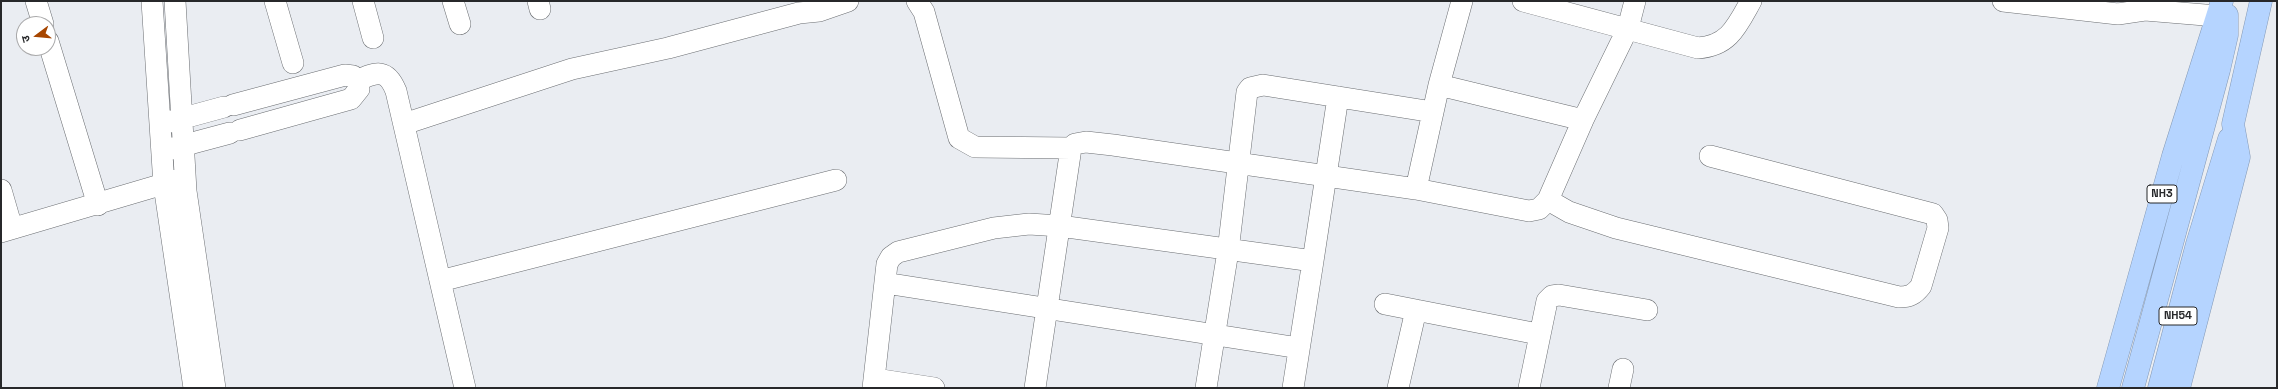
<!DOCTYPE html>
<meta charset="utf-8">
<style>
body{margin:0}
#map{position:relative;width:2278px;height:389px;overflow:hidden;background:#eaedf2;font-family:"Space Grotesk","Noto Sans Devanagari",sans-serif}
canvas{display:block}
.frame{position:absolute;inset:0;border:2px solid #27282a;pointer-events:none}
.north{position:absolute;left:16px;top:16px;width:40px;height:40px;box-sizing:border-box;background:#fff;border:1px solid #a9a9aa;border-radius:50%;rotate:254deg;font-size:11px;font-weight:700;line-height:16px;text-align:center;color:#27282a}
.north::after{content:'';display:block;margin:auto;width:14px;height:18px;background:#a74600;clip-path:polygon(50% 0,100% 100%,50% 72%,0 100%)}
</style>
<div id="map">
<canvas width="2278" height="389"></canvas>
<div class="frame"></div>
<div class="north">उ</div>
</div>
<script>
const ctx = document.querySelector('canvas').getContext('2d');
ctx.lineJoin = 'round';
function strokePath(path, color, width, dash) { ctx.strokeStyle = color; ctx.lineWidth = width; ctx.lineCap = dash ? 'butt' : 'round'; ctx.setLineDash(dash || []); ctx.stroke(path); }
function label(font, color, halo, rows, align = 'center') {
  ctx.font = font + ' "Space Grotesk",sans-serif'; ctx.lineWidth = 4; ctx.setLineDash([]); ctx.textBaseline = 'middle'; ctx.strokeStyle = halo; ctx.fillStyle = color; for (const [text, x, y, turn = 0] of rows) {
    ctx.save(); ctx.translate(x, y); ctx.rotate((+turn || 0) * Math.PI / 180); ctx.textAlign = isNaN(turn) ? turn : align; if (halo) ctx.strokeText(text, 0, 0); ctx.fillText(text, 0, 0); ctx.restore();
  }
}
const minor = new Path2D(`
 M36,1L43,24
 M152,1L164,185L194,388
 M175,1L186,191L215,388
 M275,1L293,63
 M363,1L373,38
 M453,1L460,24
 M538,1L540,9
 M917,1L924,12L959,138L975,147L1071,148
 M1462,1L1439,85L1416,189L1529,211L1539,209L1548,200L1583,120L1628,28L1635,1
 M1523,1L1698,48C1729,46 1737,26 1751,1
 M2003,1L2118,14L2145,10L2217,16
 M48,41L98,205
 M357,81C377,71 387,69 396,91L465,388
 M1439,85L1583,120
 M233,105L345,75L353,76L357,81L359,89L351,99L240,130
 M169,122L224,107
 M404,124L572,69L668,48L799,13L819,11L848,1
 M170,149L230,133
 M1,190L12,228
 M1548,200L1569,212L1616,228L1899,297C1909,297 1914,295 1921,286L1938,228L1937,220L1933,214L1710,156
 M1,232L177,180
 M1313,261L1338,97
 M440,281L836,180
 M885,283L1299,348
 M1385,304L1538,334
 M875,379L934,388
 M873,388L887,264L891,257L898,252L994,228L1029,224L1060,226L1313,261L1293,388
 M1035,388L1071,148L1075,144L1086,142L1113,145L1416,189
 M1206,388L1228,251L1247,92L1250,88L1263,85L1433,112
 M1398,388L1416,310
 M1529,388L1547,301L1552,296L1559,295L1647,310
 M1619,388L1623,369`);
const highway = new Path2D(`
 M2108,388L2173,156L2222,1
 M2133,388L2219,70L2227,35V15
 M2159,388L2197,244L2229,139
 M2179,388L2239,157L2233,124L2261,1`);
const shields = [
 [2162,194,30],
 [2178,316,38]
];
const shieldNames = [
 ["NH3",2162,194],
 ["NH54",2178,316]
];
strokePath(minor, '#6b6e72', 22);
strokePath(highway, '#8398b4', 23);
strokePath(minor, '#fff', 21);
strokePath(highway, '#b5d4ff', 22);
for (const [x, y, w] of shields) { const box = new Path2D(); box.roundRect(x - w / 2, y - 9, w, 18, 3); ctx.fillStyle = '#fff'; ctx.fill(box); strokePath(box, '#27282a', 1); }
label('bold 11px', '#27282a', null, shieldNames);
</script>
